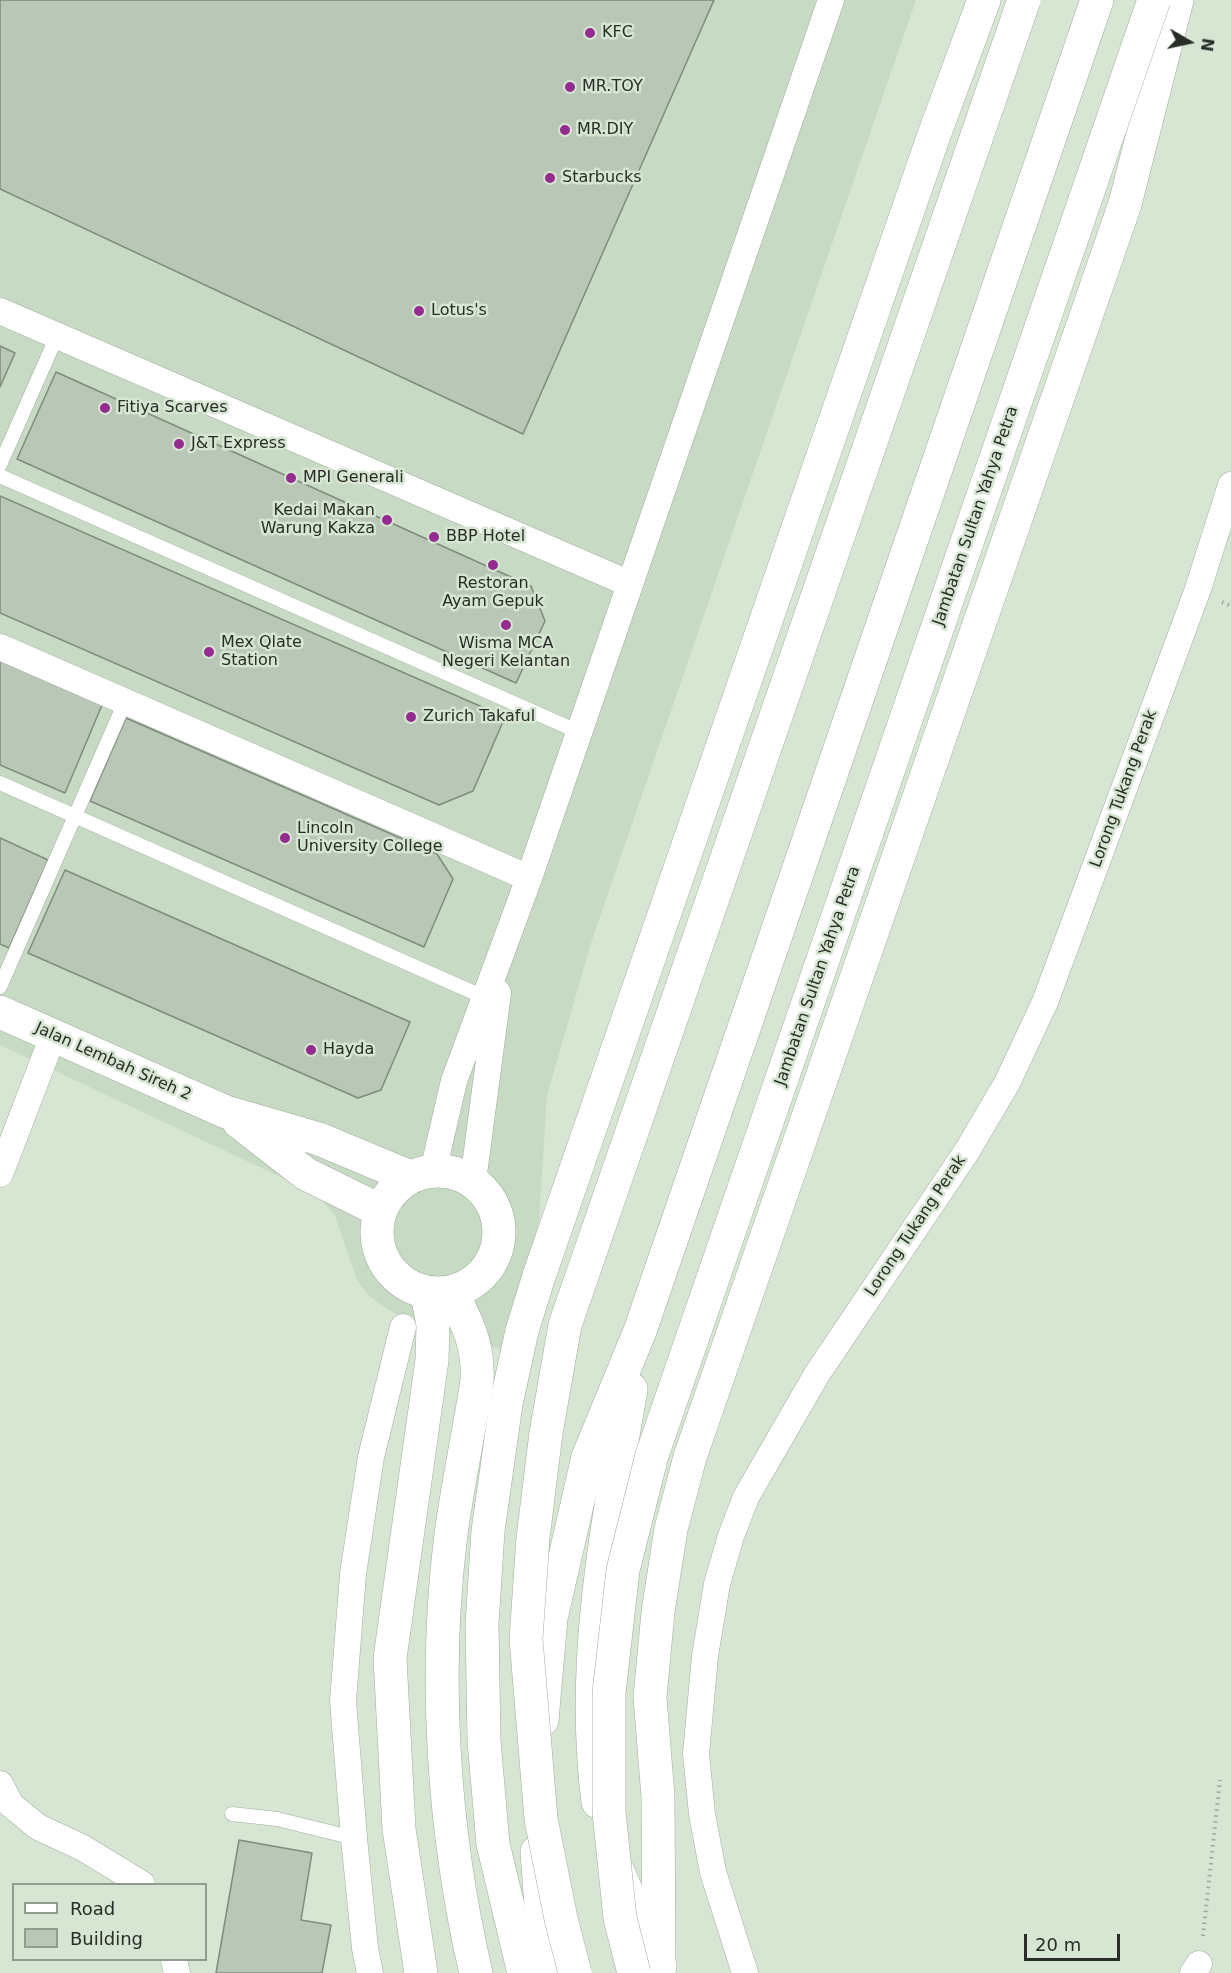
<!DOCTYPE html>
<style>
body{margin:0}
#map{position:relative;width:1231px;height:1973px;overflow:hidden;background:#d6e6d3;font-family:"DejaVu Sans",sans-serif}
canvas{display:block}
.legend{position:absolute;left:12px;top:1883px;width:195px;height:78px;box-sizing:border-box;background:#d6e6d3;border:2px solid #909c8e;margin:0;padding:8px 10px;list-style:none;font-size:18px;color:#282e27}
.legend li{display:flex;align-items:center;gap:12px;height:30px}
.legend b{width:30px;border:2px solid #909c8e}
.north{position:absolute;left:1159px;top:12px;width:60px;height:60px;-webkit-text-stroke:4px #d6e6d3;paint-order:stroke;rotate:99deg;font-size:16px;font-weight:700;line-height:24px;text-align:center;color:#282e27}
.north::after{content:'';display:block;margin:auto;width:21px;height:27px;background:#282e27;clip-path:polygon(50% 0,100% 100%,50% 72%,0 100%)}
.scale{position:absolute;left:1024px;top:1934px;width:96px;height:27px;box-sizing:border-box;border:3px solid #282e27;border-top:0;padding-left:8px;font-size:18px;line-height:21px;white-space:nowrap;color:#282e27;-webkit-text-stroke:4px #d6e6d3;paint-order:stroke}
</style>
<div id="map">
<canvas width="1231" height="1973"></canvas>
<ul class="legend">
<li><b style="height:8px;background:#fff"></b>Road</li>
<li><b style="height:16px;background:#b9c8b6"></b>Building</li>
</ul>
<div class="north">N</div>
<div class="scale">20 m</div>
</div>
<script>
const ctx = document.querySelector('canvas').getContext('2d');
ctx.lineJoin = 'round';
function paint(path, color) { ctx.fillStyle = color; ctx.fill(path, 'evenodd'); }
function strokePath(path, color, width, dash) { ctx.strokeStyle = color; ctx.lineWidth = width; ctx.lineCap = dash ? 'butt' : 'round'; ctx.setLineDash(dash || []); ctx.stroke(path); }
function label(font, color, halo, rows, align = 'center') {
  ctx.font = font + ' "DejaVu Sans",sans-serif'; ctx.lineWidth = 5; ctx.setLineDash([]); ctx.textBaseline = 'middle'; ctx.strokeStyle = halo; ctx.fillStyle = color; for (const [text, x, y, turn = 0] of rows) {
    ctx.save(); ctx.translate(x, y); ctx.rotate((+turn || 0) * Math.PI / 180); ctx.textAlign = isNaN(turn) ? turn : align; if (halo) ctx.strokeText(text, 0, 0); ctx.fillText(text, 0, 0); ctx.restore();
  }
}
const built = new Path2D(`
 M0,0H916L591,943L547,1096L539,1222L533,1258L503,1350L412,1321L390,1311L369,1296L357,1280L335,1216L321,1199L304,1188L0,1045Z`);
const building = new Path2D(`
 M0,0H714L523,434L0,189Z
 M0,346L15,353L0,387Z
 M56,372L531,586L545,621L516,683L17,459Z
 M0,496L505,717L473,791L439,805L0,613Z
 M0,660L102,705L65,793L0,765Z
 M126,718L437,854L453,879L424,947L90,801Z
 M0,838L48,860L9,948L0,944Z
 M65,870L410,1022L381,1090L358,1098L28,953Z
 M239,1840L312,1853L301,1920L331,1925L322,1973H216Z`);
const path = new Path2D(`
 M1222,602L1231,606
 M1203,1936L1220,1780`);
const lane = new Path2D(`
 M0,465L57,336
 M0,476L579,732
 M0,783L486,998
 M0,987L125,702
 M232,1814L277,1819L354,1838`);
const street = new Path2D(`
 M0,311L630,584
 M0,647L529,878
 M433,1171L454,1081L529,878L831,0
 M0,1174L53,1036
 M473,1181L498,993
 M0,1784L11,1805L38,1827L83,1848L142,1884
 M174,1960L177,1973
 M370,1973L365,1948L354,1838L343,1701L353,1574L371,1457L403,1327
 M745,1973L713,1872L702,1814L696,1754L705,1656L717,1584L731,1536L746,1497L817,1374L967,1151L1007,1083L1045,1002L1198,589L1231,485
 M1193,1973L1199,1964`);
const secondary = new Path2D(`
 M0,1012L226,1112L319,1139L410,1177
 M239,1122L306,1174L381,1211
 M377 1232a61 61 0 1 1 122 0a61 61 0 1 1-122 0Z
 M452,1292C467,1324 479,1344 477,1381C469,1432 458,1483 451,1534C433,1677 443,1832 476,1973
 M542,1720L551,1618L588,1457L640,1331L1097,0
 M598,1802C580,1660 607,1529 631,1389
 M537,1852L546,1973
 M618,1872L660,1967
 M421,1973L399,1829L390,1658L432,1360L433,1325L427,1293`);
const highway = new Path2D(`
 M659,1966L658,1797L650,1697L658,1612L671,1529L690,1457L1125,204L1177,0
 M524,1973L493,1844L484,1741L482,1624L488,1531L506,1404L522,1331L539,1276L934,135L984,0`);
const highwayBridge = new Path2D(`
 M575,1973L561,1919L541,1819L526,1639L533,1538L546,1433L565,1325L1024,0
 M634,1973L620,1918L609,1812V1693L623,1570L652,1455L1154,0`);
const markers = [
 [590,33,6,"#942b8f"],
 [570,87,6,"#942b8f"],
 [565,130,6,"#942b8f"],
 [550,178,6,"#942b8f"],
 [419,311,6,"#942b8f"],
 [105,408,6,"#942b8f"],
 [179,444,6,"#942b8f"],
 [291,478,6,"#942b8f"],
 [387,520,6,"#942b8f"],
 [434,537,6,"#942b8f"],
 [493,565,6,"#942b8f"],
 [506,625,6,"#942b8f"],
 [209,652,6,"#942b8f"],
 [411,717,6,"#942b8f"],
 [285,838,6,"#942b8f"],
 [311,1050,6,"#942b8f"]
];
const poiNames = [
 ["KFC",602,33],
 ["MR.TOY",582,87],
 ["MR.DIY",577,130],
 ["Starbucks",562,178],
 ["Lotus's",431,311],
 ["Fitiya Scarves",117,408],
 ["J&T Express",191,444],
 ["MPI Generali",303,478],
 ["Kedai Makan",375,511,"right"],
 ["Warung Kakza",375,529,"right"],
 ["BBP Hotel",446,537],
 ["Restoran",493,584,"center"],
 ["Ayam Gepuk",493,602,"center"],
 ["Mex Qlate",221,643],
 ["Station",221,661],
 ["Wisma MCA",506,644,"center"],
 ["Negeri Kelantan",506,662,"center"],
 ["Zurich Takaful",423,717],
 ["Lincoln",297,829],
 ["University College",297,847],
 ["Hayda",323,1050]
];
const streetNames = [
 ["Jambatan Sultan Yahya Petra",976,516,-71],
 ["Lorong Tukang Perak",1124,789,-70],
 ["Jambatan Sultan Yahya Petra",818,976,-71],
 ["Jalan Lembah Sireh 2",113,1062,24],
 ["Lorong Tukang Perak",916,1226,-56]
];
paint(built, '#c7dac3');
paint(building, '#b9c8b6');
strokePath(building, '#7e8c7b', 1.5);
strokePath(lane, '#9fae9c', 15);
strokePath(street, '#9fae9c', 27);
strokePath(secondary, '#9fae9c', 34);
strokePath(highway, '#9fae9c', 34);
strokePath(path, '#9daa9b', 4, [1.5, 4.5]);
strokePath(lane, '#fff', 14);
strokePath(street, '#fff', 26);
strokePath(secondary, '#fff', 33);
strokePath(highway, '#fff', 33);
strokePath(highwayBridge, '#9fae9c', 34, []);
strokePath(highwayBridge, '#fff', 33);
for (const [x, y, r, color] of markers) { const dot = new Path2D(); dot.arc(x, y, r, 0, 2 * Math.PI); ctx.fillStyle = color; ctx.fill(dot); strokePath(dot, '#d6e6d3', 2); }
label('16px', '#282e27', '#d6e6d3', poiNames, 'left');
label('16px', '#282e27', '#d6e6d3', streetNames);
</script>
